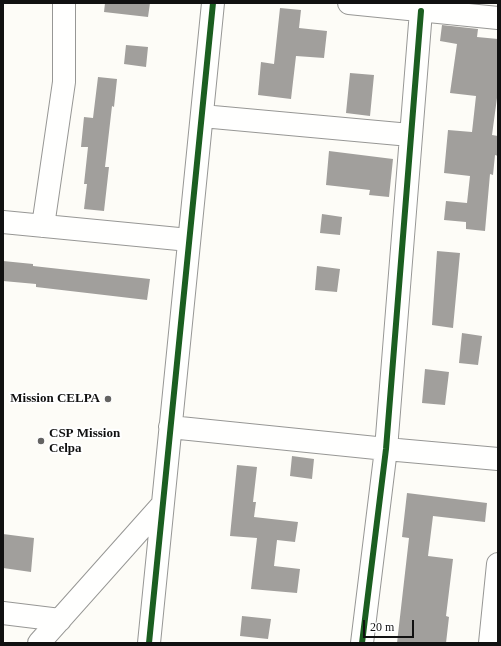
<!DOCTYPE html>
<style>
body{margin:0}
#map{position:relative;width:501px;height:646px;overflow:hidden;background:#fdfcf7;font-family:"Times New Roman",serif}
canvas{display:block}
.frame{position:absolute;inset:0;border:4px solid #111;pointer-events:none}
.scale{position:absolute;left:363px;top:620px;width:51px;height:18px;box-sizing:border-box;border:2px solid #111;border-top:0;padding-left:5px;font-size:12px;line-height:14px;white-space:nowrap;color:#111;-webkit-text-stroke:3px #fff;paint-order:stroke}
</style>
<div id="map">
<canvas width="501" height="646"></canvas>
<div class="frame"></div>
<div class="scale">20 m</div>
</div>
<script>
const ctx = document.querySelector('canvas').getContext('2d');
ctx.lineJoin = 'round';
function paint(path, color) { ctx.fillStyle = color; ctx.fill(path, 'evenodd'); }
function strokePath(path, color, width, dash) { ctx.strokeStyle = color; ctx.lineWidth = width; ctx.lineCap = dash ? 'butt' : 'round'; ctx.setLineDash(dash || []); ctx.stroke(path); }
function label(font, color, halo, rows, align = 'center') {
  ctx.font = font + ' "Times New Roman",serif'; ctx.lineWidth = 4; ctx.setLineDash([]); ctx.textBaseline = 'middle'; ctx.strokeStyle = halo; ctx.fillStyle = color; for (const [text, x, y, turn = 0] of rows) {
    ctx.save(); ctx.translate(x, y); ctx.rotate((+turn || 0) * Math.PI / 180); ctx.textAlign = isNaN(turn) ? turn : align; if (halo) ctx.strokeText(text, 0, 0); ctx.fillText(text, 0, 0); ctx.restore();
  }
}
const building = new Path2D(`
 M105,3H150L148,17L104,12Z
 M280,8L301,10L299,28L327,31L324,58L296,56L291,99L258,95L261,62L274,64Z
 M442,25L478,29L477,37L498,39V98H497L492,135L498,136V156L495,155L493,175L490,174L485,231L466,229V222L444,220L446,201L467,203L470,176L444,173L448,130L472,132L476,96L450,93L457,44L440,41Z
 M126,45L148,47L146,67L124,64Z
 M350,73L374,75L370,116L346,113Z
 M98,77L117,79L114,107L112,106L105,167H109L104,211L84,209L87,184H84L88,147H81L84,117L93,118Z
 M329,151L393,159L389,197L369,195L370,190L326,185Z
 M322,214L342,217L340,235L320,233Z
 M437,251L460,253L453,328L432,325Z
 M3,261L33,264V266L150,279L147,300L36,287V284L3,281Z
 M317,266L340,269L337,292L315,290Z
 M462,333L482,336L478,365L459,363Z
 M425,369L449,372L445,405L422,403Z
 M292,456L314,459L312,479L290,476Z
 M237,465L257,467L253,502H256L254,517L298,522L295,542L277,540L274,566L300,569L297,593L251,589L257,538L230,536Z
 M407,493L487,503L485,522L433,516L428,556L453,559L446,616L449,617L446,643H397L409,538L402,537Z
 M3,534L34,538L31,572L3,568Z
 M242,616L271,619L268,639L240,636Z`);
const minor = new Path2D(`
 M349,3L498,18
 M202,116L410,135
 M3,222L189,240
 M43,226L64,82V3
 M170,427L386,449L498,459
 M3,613L60,620
 M39,643L162,505
 M149,643L213,3
 M362,643L386,449L421,11
 M490,643L498,564`);
const cycleway = new Path2D(`
 M149,643L213,3
 M362,643L386,449L421,11`);
const markers = [
 [108,399,4,"#646362"],
 [41,441,4,"#646362"]
];
const poiNames = [
 ["Mission CELPA",100,399],
 ["CSP Mission",49,434,"left"],
 ["Celpa",49,449,"left"]
];
paint(building, '#a19f9c');
strokePath(minor, '#979795', 24);
strokePath(minor, '#fffffe', 22);
strokePath(cycleway, '#1b5e20', 6);
for (const [x, y, r, color] of markers) { const dot = new Path2D(); dot.arc(x, y, r, 0, 2 * Math.PI); ctx.fillStyle = color; ctx.fill(dot); strokePath(dot, '#fff', 1.5); }
label('bold 13px', '#111', '#fff', poiNames, 'right');
</script>
